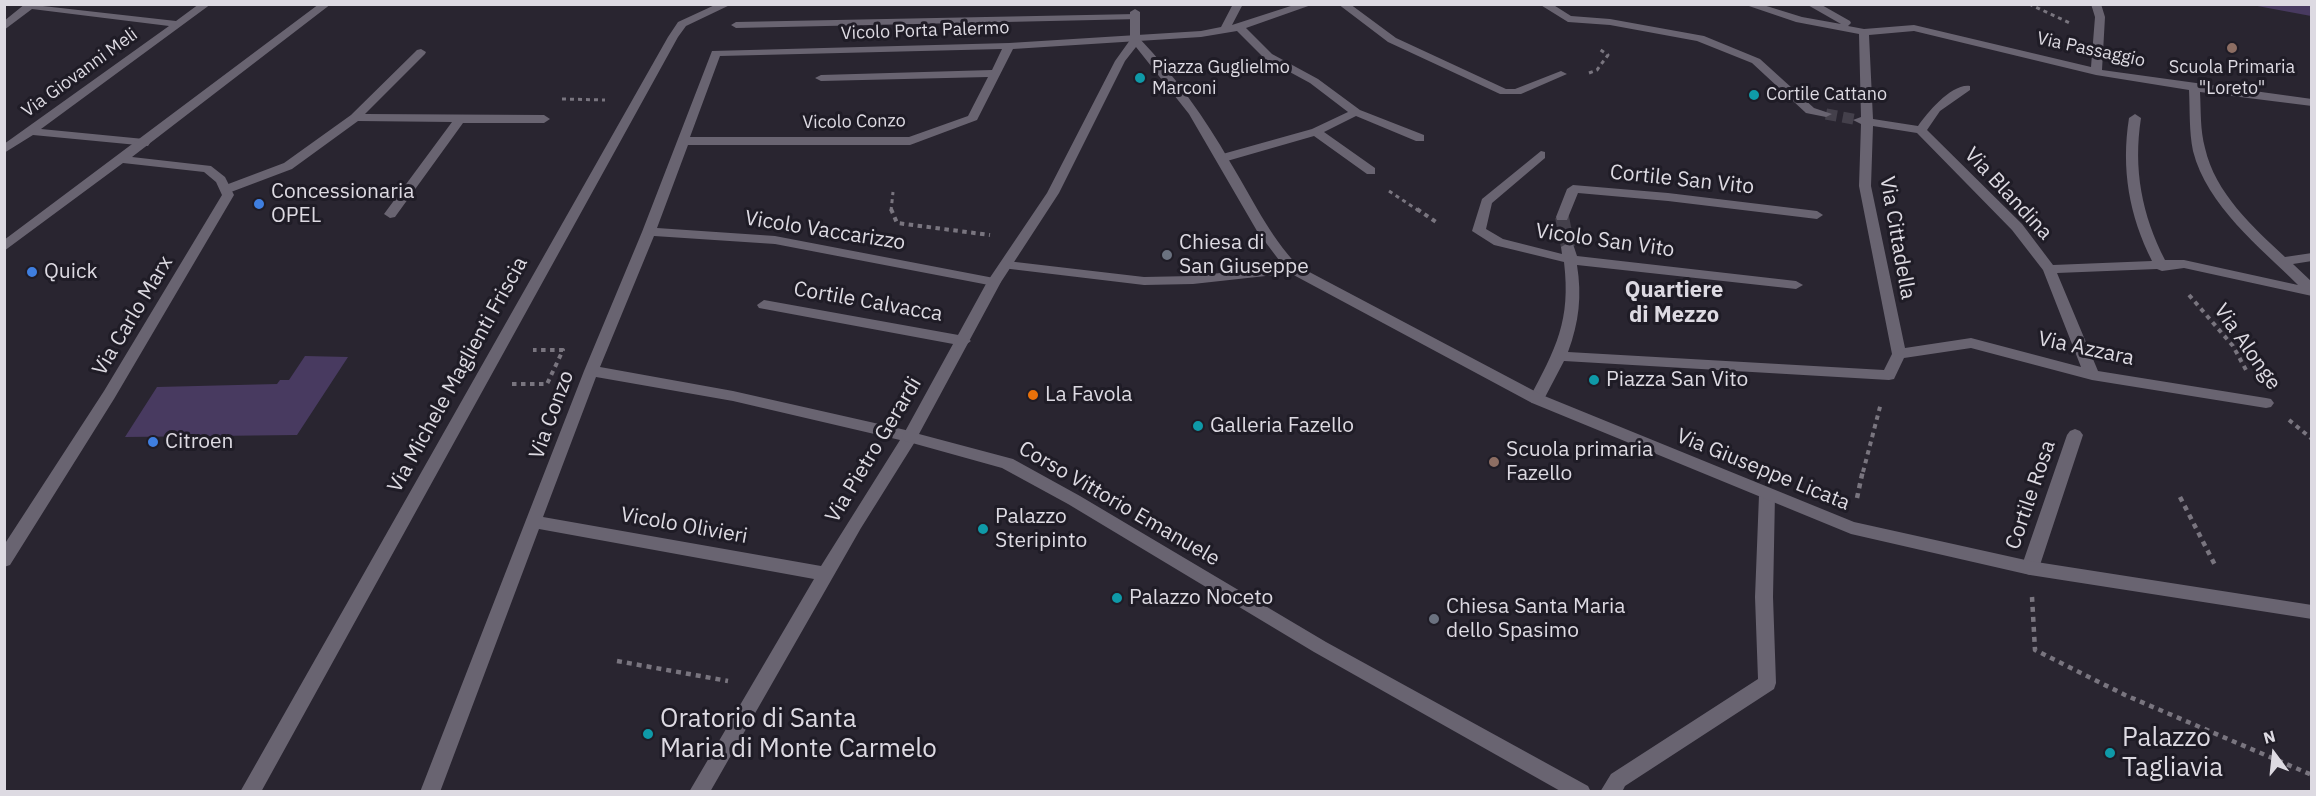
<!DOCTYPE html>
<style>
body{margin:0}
#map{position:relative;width:2316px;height:796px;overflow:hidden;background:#292530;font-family:"IBM Plex Sans",sans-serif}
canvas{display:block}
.frame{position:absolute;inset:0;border:6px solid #dddae2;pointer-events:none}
.north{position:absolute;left:2244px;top:724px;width:60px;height:60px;-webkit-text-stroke:4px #1f1c26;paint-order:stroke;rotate:345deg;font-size:16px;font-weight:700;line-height:24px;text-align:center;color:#dddae2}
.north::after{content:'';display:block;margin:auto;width:21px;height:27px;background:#dddae2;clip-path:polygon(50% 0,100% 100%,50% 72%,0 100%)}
</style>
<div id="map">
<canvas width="2316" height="796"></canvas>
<div class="frame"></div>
<div class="north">N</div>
</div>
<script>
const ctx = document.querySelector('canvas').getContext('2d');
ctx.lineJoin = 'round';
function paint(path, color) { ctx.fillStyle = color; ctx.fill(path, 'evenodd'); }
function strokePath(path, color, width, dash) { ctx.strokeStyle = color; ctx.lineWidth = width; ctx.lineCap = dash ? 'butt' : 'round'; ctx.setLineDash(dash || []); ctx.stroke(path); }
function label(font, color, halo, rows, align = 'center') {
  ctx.font = font + ' "IBM Plex Sans",sans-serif'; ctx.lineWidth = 6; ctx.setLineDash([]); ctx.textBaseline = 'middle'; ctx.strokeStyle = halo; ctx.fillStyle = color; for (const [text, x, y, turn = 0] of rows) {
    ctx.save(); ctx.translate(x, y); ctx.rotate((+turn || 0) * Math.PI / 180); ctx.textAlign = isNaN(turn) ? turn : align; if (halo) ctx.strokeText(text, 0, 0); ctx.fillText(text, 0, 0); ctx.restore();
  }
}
const green = new Path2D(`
 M2252,5H2311V16Z
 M305,356L348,357L297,435L125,437L157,387L277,384L280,380H289Z`);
const minorTunnelFar1 = new Path2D(`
 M1826,114L1858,120`);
const minorTunnel = new Path2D(`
 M1562,217L1568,247`);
const pathFar2 = new Path2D(`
 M2029,4L2072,24
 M1589,73L1597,70L1608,55L1599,49
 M562,99L605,100
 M1389,191L1419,211
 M891,211L893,192`);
const pathFar1 = new Path2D(`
 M891,209L897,223L990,235
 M1417,209L1436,222
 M2189,295L2233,346L2246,370
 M512,384H547L563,350H533
 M2289,420L2312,439
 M1863,472L1881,403`);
const path = new Path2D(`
 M2180,497L2216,567
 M1857,498L1863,470
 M2032,597L2035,650L2125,695L2312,775
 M617,661L728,681`);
const service = new Path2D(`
 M764,300L964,336L971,341L964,346L759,308L757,305Z`);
const minor = new Path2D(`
 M25,4L176,21L199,4H211L41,129L144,139L150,143L148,146L33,135L4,153V144L169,26L32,9L4,30V21Z
 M1233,4H1243L1232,25L1297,4H1314L1246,28L1272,54L1318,79L1360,110L1424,135V141H1416L1356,116L1324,132L1375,168V174H1367L1314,136L1227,161H1219V155L1312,129L1348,112L1310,83L1264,58L1237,31L1201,37L1013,49L977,120L910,145H688L657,228L775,236L994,278L1001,282L994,286L775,244L654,236L600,367L733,391L910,431L915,433L918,437L861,528L710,792H689L814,579L539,529L440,792H420L584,371L642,232L712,51L1009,43L1201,31L1221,27ZM1002,49L992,70L821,75L815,78L821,81L988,77L968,116L909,137H690L720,56ZM596,377L733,401L900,440L821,566L543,517Z
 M1338,4H1350L1396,38L1506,89H1515L1561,71L1567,74L1521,94H1500L1388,42Z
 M1539,4H1552L1571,16L1610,19L1704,36L1760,59L1814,108L1832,114L1826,117L1806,113L1752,63L1697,41L1610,25L1568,22Z
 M1743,4H1760L1802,17L1841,24L1806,4H1820L1850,21L1851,23L1848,26L1864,29L1914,25L2091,67L2095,17L2091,4H2101L2105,17L2102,70L2312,99V106L2200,92C2201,111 2200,130 2205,148C2215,193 2253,227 2285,257L2312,253V261L2293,264L2312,282V296L2184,268L2162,271L2157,269L2057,273L2098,371L2266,398L2271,399L2274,403L2271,407L2266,408L2092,380L1971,348L1904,358L1894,379L1889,380L1564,361L1542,403H1532L1529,399C1556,348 1571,321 1564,262L1494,245L1472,231L1482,199L1541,151L1545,152V158L1492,203L1486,229L1503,239L1562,254L1561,247L1568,243L1573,244L1577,256L1796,281L1803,285L1796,289L1577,265C1582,296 1579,322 1568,352L1884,370L1892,354L1859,186L1861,124L1853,120L1861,117L1859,34L1796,22ZM1914,31L2096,75L2189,90C2190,111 2189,131 2193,151C2207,206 2260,247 2298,285L2184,260H2165C2142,215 2133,169 2141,118L2135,114L2129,118C2121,169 2129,215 2152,261L2053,265L2022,224L1927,130L1940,111L1970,90V86C1952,83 1927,113 1918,126L1873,119L1869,35ZM1873,126L1917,133L2012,230L2043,270L2081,367L1971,338L1905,348L1871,186Z
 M1136,14L1140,15V19L736,28L731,25L736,22Z
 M421,49L426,52L425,54L365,114L544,115L550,119L544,123H463L395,217L390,218L384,214L452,122L358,121L292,169L231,192H223V186L284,163L351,115L417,50Z
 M1573,185L1668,193L1817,211L1823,215L1817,219L1668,201L1578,193L1567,220H1557L1556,217L1567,189Z
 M1007,261L1144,277L1193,276L1293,265L1300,269L1293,273L1193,284L1144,285L1002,268L1000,265Z
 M2075,429L2080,431L2083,435L2039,568L2036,573L2030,575L2024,573L2021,568L2067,435L2070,431Z
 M1767,489L1773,491L1775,495L1773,597L1776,683L1774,689L1625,786L1622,792H1600L1611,774L1758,679L1755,597L1759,495L1761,491Z`);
const tertiary = new Path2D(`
 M319,4H331L132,157L211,166L225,177L234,195L114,399L10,565L4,567V545L104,391L222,195L216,182L204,172L123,163L4,251V240Z
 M717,4H732L686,26L678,37L261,792H240L668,37L678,22Z
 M1135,9L1140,12V39C1175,76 1205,118 1230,162C1252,198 1269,235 1298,266L1542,395L1854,522L2030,561L2312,605V619L2030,575L1851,534L1532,403L1288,272L1257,231L1189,114L1136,47L1125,61L1059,193L1001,282L919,434L1013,459L1080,496L1326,642L1588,786L1591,792H1562L1314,652L1068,504L1002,468L905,441L902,437L987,282L1047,193L1115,61L1130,40V12Z`);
const markers = [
 [2232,48,6,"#8d6e63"],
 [1140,78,6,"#0f9aa8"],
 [1754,95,6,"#0f9aa8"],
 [259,204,6,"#3f7fe0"],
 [1167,255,6,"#6b7280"],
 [32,272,6,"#3f7fe0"],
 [1594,380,6,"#0f9aa8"],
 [1033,395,6,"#e8710a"],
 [1198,426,6,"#0f9aa8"],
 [153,442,6,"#3f7fe0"],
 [1494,462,6,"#8d6e63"],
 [983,529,6,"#0f9aa8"],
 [1117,598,6,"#0f9aa8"],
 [1434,619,6,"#6b7280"],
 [648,734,6,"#0f9aa8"],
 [2110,753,6,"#0f9aa8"]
];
const farStreetnames = [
 ["Vicolo Porta Palermo",925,31,-2],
 ["Via Passaggio",2091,50,12],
 ["Via Giovanni Meli",80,73,-36],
 ["Vicolo Conzo",854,122,-1]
];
const farPoinames = [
 ["Piazza Guglielmo",1152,68],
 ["Marconi",1152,89],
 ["Scuola Primaria",2232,68,"center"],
 ["\"Loreto\"",2232,89,"center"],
 ["Cortile Cattano",1766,95]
];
const streetNames = [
 ["Cortile San Vito",1682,180,6],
 ["Via Blandina",2008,194,47],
 ["Vicolo Vaccarizzo",825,231,9],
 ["Via Cittadella",1897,238,80],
 ["Vicolo San Vito",1605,241,8],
 ["Cortile Calvacca",868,302,10],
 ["Via Carlo Marx",133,316,-59],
 ["Via Alonge",2247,347,55],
 ["Via Azzara",2086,349,12],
 ["Via Michele Maglienti Friscia",458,375,-61],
 ["Via Conzo",552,415,-70],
 ["Via Pietro Gerardi",874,450,-59],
 ["Via Giuseppe Licata",1763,470,22],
 ["Cortile Rosa",2031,495,-71],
 ["Corso Vittorio Emanuele",1119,504,30],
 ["Vicolo Olivieri",684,526,10]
];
const poiNames = [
 ["Concessionaria",271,192],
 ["OPEL",271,216],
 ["Chiesa di",1179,243],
 ["San Giuseppe",1179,267],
 ["Quick",44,272],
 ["Piazza San Vito",1606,380],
 ["La Favola",1045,395],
 ["Galleria Fazello",1210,426],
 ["Citroen",165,442],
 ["Scuola primaria",1506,450],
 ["Fazello",1506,474],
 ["Palazzo",995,517],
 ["Steripinto",995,541],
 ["Palazzo Noceto",1129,598],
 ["Chiesa Santa Maria",1446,607],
 ["dello Spasimo",1446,631]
];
const neighbourhoodNames = [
 ["Quartiere",1674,291],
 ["di Mezzo",1674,316]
];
const nearPoinames = [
 ["Oratorio di Santa",660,719],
 ["Maria di Monte Carmelo",660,749],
 ["Palazzo",2122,738],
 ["Tagliavia",2122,768]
];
paint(green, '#483a60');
strokePath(minorTunnelFar1, '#44404b', 11, [11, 6]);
strokePath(minorTunnel, '#44404b', 14, [14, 7]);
strokePath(pathFar2, '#79757f', 3, [4, 4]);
strokePath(pathFar1, '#79757f', 4, [4.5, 4.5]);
strokePath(path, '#79757f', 4.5, [5, 5]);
paint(service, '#696471');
paint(minor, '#696471');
paint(tertiary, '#696471');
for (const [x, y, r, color] of markers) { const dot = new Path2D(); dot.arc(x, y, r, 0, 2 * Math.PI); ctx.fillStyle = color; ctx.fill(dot); strokePath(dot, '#1f1c26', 2); }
label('18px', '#dddae2', '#1f1c26', farStreetnames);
label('18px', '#dddae2', '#1f1c26', farPoinames, 'left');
label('21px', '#dddae2', '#1f1c26', streetNames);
label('21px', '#dddae2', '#1f1c26', poiNames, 'left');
label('bold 22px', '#dddae2', '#1f1c26', neighbourhoodNames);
label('26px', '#dddae2', '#1f1c26', nearPoinames, 'left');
</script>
